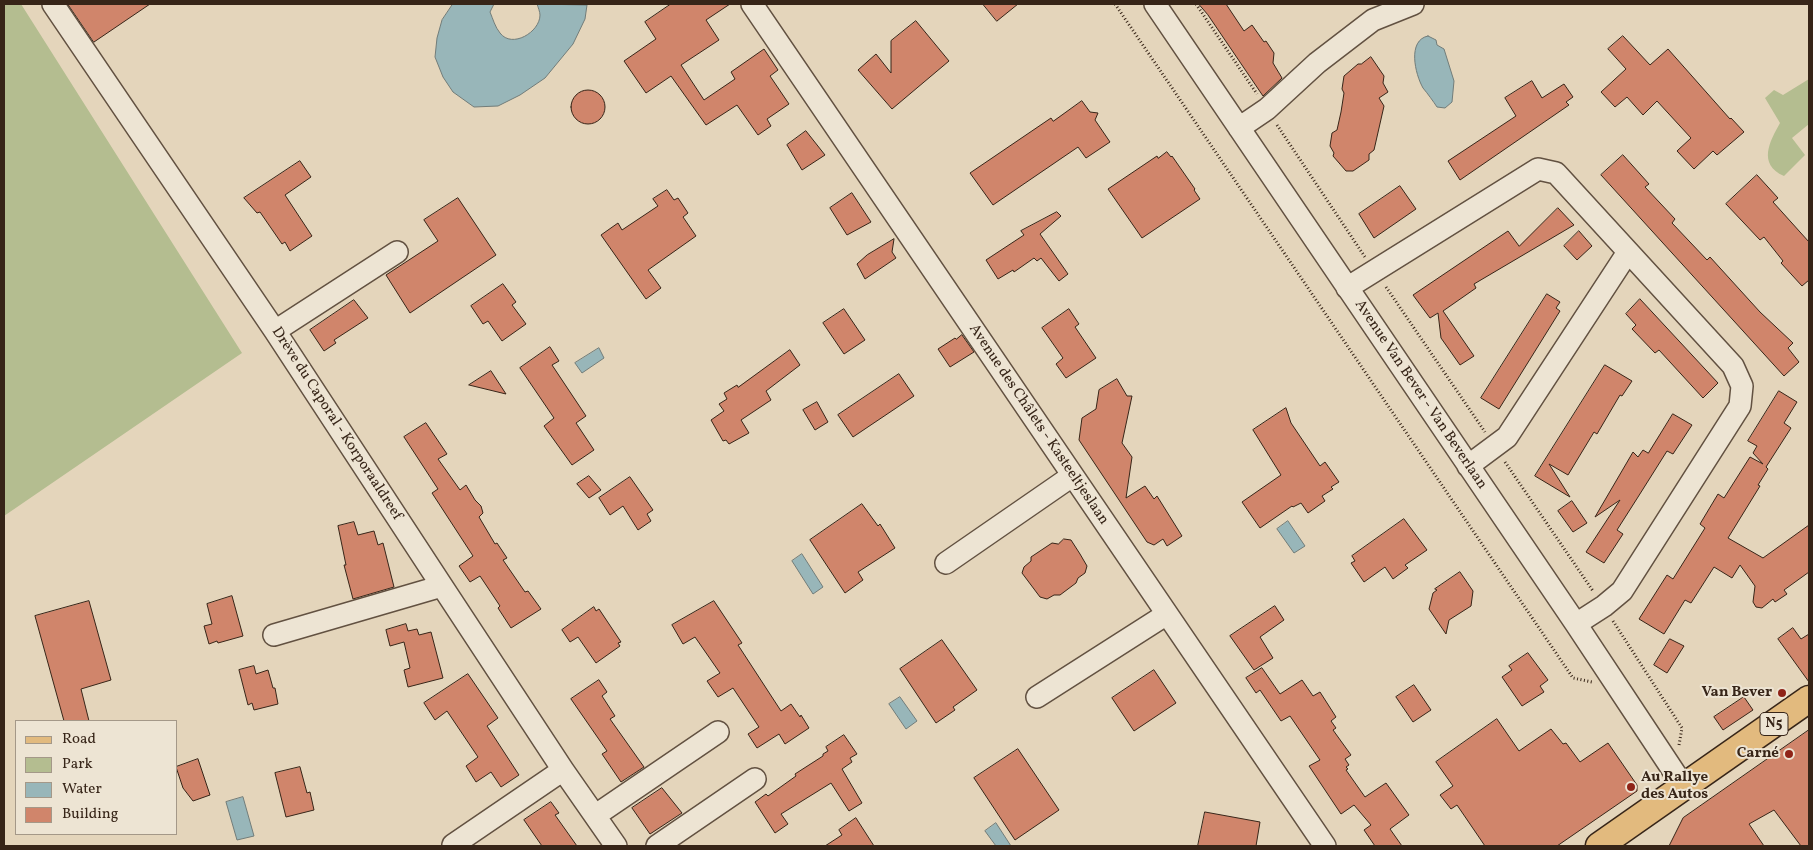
<!DOCTYPE html>
<meta charset="utf-8">
<style>
body{margin:0}
#map{position:relative;width:1813px;height:850px;overflow:hidden;background:#e4d5bb;font-family:Vollkorn,serif}
canvas{display:block}
.frame{position:absolute;inset:0;border:5px solid #372518;pointer-events:none}
.legend{position:absolute;left:15px;top:720px;width:162px;height:115px;box-sizing:border-box;background:#ede4d3;border:1px solid #a49888;margin:0;padding:6px 9px;list-style:none;font-size:15px;color:#372518}
.legend li{display:flex;align-items:center;gap:10px;height:25px}
.legend b{width:25px;border:1px solid #a49888}
</style>
<div id="map">
<canvas width="1813" height="850"></canvas>
<div class="frame"></div>
<ul class="legend">
<li><b style="height:6px;background:#e2ba7e"></b>Road</li>
<li><b style="height:14px;background:#b4bd90"></b>Park</li>
<li><b style="height:14px;background:#98b6b9"></b>Water</li>
<li><b style="height:14px;background:#d0856b"></b>Building</li>
</ul>
</div>
<script>
const ctx = document.querySelector('canvas').getContext('2d');
ctx.lineJoin = 'round';
function paint(path, color) { ctx.fillStyle = color; ctx.fill(path, 'evenodd'); }
function strokePath(path, color, width, dash) { ctx.strokeStyle = color; ctx.lineWidth = width; ctx.lineCap = dash ? 'butt' : 'round'; ctx.setLineDash(dash || []); ctx.stroke(path); }
function label(font, color, halo, rows, align = 'center') {
  ctx.font = font + ' Vollkorn,serif'; ctx.lineWidth = 4; ctx.setLineDash([]); ctx.textBaseline = 'middle'; ctx.strokeStyle = halo; ctx.fillStyle = color; for (const [text, x, y, turn = 0] of rows) {
    ctx.save(); ctx.translate(x, y); ctx.rotate((+turn || 0) * Math.PI / 180); ctx.textAlign = isNaN(turn) ? turn : align; if (halo) ctx.strokeText(text, 0, 0); ctx.fillText(text, 0, 0); ctx.restore();
  }
}
const green = new Path2D(`
 M4,4H21L242,353L4,516Z
 M1809,79V124L1792,138L1805,155L1784,176C1757,164 1770,141 1780,123L1765,98L1774,90L1783,95Z`);
const water = new Path2D(`
 M453,4H494L490,12C493,19 495,27 500,33C512,49 540,32 540,15C540,12 538,7 537,4L587,5L585,19L573,44L545,78L520,95L498,106L474,107L453,92L443,77L435,57L437,38L442,20Z
 M1428,36L1436,40L1437,45L1444,49L1454,81L1452,102L1445,108L1437,107C1433,101 1428,94 1423,88C1415,74 1407,40 1428,36Z
 M599,348L604,358L582,373L575,363Z
 M1288,521L1305,546L1294,553L1277,529Z
 M802,554L823,587L813,594L792,561Z
 M900,697L917,721L906,729L889,704Z
 M243,797L254,836L237,840L226,802Z
 M996,823L1011,846H996L985,831Z`);
const building = new Path2D(`
 M68,4H150L94,42Z
 M671,4H730L706,20L719,40L681,65L704,100L735,79L731,72L764,49L778,70L770,76L789,104L767,119L771,126L758,135L737,105L706,125L671,76L646,93L624,61L656,39L645,22Z
 M983,4H1018L997,21Z
 M1199,4H1226L1244,31L1252,25L1264,42L1266,41L1274,53L1273,63L1282,78L1263,96L1208,15Z
 M916,21L949,61L892,109L858,70L876,54L891,73V41Z
 M1623,36L1650,65L1668,49L1730,119L1731,118L1744,132L1717,155L1713,151L1694,169L1677,151L1691,138L1657,101L1643,115L1627,97L1615,107L1601,92L1626,69L1608,49Z
 M1371,57L1384,76L1383,83L1388,92L1379,98L1384,106L1374,150L1369,154V160L1353,171H1346L1333,156L1334,153L1330,146L1332,133L1337,130L1341,112L1344,93L1342,89L1344,76L1358,64H1361Z
 M1532,81L1542,98L1564,84L1573,97L1566,102L1569,105L1460,180L1448,161L1516,116L1505,98Z
 M571 107a17 17 0 1 1 34 0a17 17 0 1 1-34 0Z
 M1082,101L1090,112L1098,113L1095,120L1110,142L1086,158L1078,147L993,205L970,173L1051,118L1053,121Z
 M806,131L825,155L802,170L787,145Z
 M1167,152L1171,157L1172,156L1195,189L1194,190L1200,199L1142,238L1108,189L1157,156L1158,158Z
 M1623,155L1649,184L1645,187L1675,219L1672,223L1707,260L1710,257L1760,312L1793,343L1788,348L1799,362L1784,376L1601,175Z
 M300,161L311,177L285,195L312,236L290,251L285,242L282,244L260,212L257,213L244,198Z
 M1757,175L1778,198L1773,202L1809,242V280L1802,286L1781,263L1783,261L1764,237L1760,240L1726,204Z
 M1400,186L1416,209L1374,238L1359,214Z
 M667,190L674,200L678,198L688,213L683,217L696,236L648,270L661,288L646,299L601,235L618,223L622,230L658,206L653,199Z
 M852,193L871,222L847,235L830,208Z
 M458,198L496,255L410,313L386,275L438,241L424,220Z
 M1558,208L1574,225L1474,284L1476,288L1443,311L1474,356L1460,365L1441,338L1438,313L1430,318L1413,295L1508,231L1519,246Z
 M1057,212L1061,216L1040,234L1068,274L1059,281L1041,258L1037,261L1034,258L1014,272L1013,270L998,279L986,260L1024,235L1021,231Z
 M1579,231L1592,246L1577,260L1564,246Z
 M894,239L892,252L896,258L865,279L857,264L867,255Z
 M503,284L516,302L512,305L526,324L502,341L488,321L483,324L471,306Z
 M1547,294L1560,302L1556,308L1560,311L1499,409L1481,398Z
 M1640,299L1718,383L1703,398L1659,350L1655,353L1632,329L1636,325L1626,314Z
 M354,300L368,318L334,340L336,343L324,351L310,330Z
 M844,309L865,340L844,354L823,323Z
 M1069,309L1079,324L1075,327L1096,358L1066,378L1056,364L1063,358L1042,328Z
 M962,335L974,352L950,367L938,349L955,338L956,339Z
 M550,347L559,361L552,365L586,416L576,423L594,450L572,465L544,426L554,418L520,368Z
 M790,350L800,365L766,391L771,400L741,420L749,433L729,444L726,440L723,441L711,420L724,411L719,404L727,399L724,393L737,385L738,387Z
 M1605,365L1632,381L1622,396L1620,395L1597,434L1594,432L1568,475L1549,464L1570,497L1535,476Z
 M491,371L506,394L469,385Z
 M899,374L914,396L853,437L838,415Z
 M1117,379L1127,396H1132L1122,443L1132,457L1126,498L1145,486L1154,499L1157,496L1182,536L1167,546L1163,539L1154,545L1147,542L1079,440L1082,418L1096,409L1099,390Z
 M1779,391L1797,402L1784,423L1791,428L1766,467L1768,469L1758,485L1760,486L1728,538L1763,558L1809,525V572L1784,590L1787,594L1775,602L1773,599L1762,608L1756,607L1753,602L1755,586L1740,565L1732,578L1714,567L1691,603L1685,600L1664,634L1639,619L1667,575L1673,579L1705,528L1700,524L1718,494L1724,498L1750,457L1763,464L1753,453L1757,446L1748,441Z
 M817,402L828,422L815,430L803,410Z
 M1286,408L1291,423L1320,466L1325,462L1339,482L1331,487L1333,489L1322,496L1325,501L1308,513L1301,503L1293,507L1292,506L1260,528L1242,502L1281,475L1253,430Z
 M1673,414L1692,425L1673,454L1667,451L1638,497L1617,530L1623,534L1604,563L1586,552L1620,500L1595,517L1633,452L1638,457L1643,450L1648,453Z
 M426,423L447,454L438,459L460,490L466,485L475,500L481,506L483,513L479,517L495,544L497,543L507,558L503,560L525,592L528,591L541,609L511,628L498,608L500,606L480,576L470,582L459,566L473,556L432,493L438,489L404,437Z
 M589,476L601,490L589,498L577,484Z
 M630,477L653,510L647,514L651,521L638,530L623,506L610,515L599,498Z
 M1572,501L1587,523L1573,532L1558,511Z
 M862,504L878,526L880,524L895,548L858,572L863,580L845,593L810,540Z
 M1404,519L1427,550L1405,565L1408,568L1393,579L1385,567L1364,582L1351,563L1355,561L1352,556Z
 M354,522L358,535L374,531L378,545L383,543L394,587L353,599L344,565H346L338,526Z
 M1064,539L1071,540L1080,554L1087,566L1085,573L1078,578L1076,583L1060,595H1054L1047,599L1040,597L1022,573L1024,567L1031,561V557L1052,543L1058,544Z
 M1460,572L1473,591L1471,606L1449,620L1446,634L1429,609L1433,593L1437,590L1435,589Z
 M232,596L243,636L218,643L217,641L209,644L204,626L212,624L207,604Z
 M89,601L111,680L81,689L89,721H64L35,616Z
 M714,601L742,643L738,645L781,711L791,704L800,717L801,715L809,728L785,744L779,734L757,748L748,734L759,727L733,688L718,697L707,681L720,673L695,637L683,644L672,625Z
 M1275,606L1284,620L1260,637L1273,658L1254,670L1230,636Z
 M594,607L596,611L599,609L621,642L618,643L620,646L596,663L578,637L570,642L562,630Z
 M406,624L408,631L417,629L419,635L431,632L443,678L408,687L404,670L410,668L404,642L390,646L386,630Z
 M1793,628L1801,639L1809,634V682L1778,639Z
 M1670,639L1684,646L1667,673L1654,665Z
 M942,640L977,690L953,707L955,710L936,723L900,669Z
 M1528,653L1548,680L1540,686L1544,692L1522,706L1502,677L1512,670L1509,666Z
 M254,666L256,674L268,670L273,688H275L278,704L254,710L252,703L248,705L239,670Z
 M1262,668L1280,694L1302,680L1313,696L1320,692L1336,717L1331,721L1336,728L1333,730L1351,755L1345,759L1349,765L1346,767L1348,769L1346,770L1365,797L1386,783L1409,815L1390,829L1402,846H1375L1364,830L1371,825L1354,805L1341,814L1309,766L1320,760L1290,716L1281,721L1260,690L1256,693L1246,678Z
 M1154,670L1176,703L1134,731L1112,698Z
 M468,674L498,718L487,726L519,775L501,787L491,772L476,782L466,766L478,757L447,711L435,720L424,703Z
 M599,680L607,692L602,696L615,716L610,719L644,767L621,782L602,754L607,751L571,699Z
 M1414,685L1431,710L1413,722L1396,697Z
 M1744,697L1753,710L1723,730L1714,717Z
 M1497,719L1519,751L1551,729L1563,744L1566,743L1580,762L1608,743L1637,785V791L1557,846H1485L1457,805L1451,809L1440,795L1453,786L1436,762Z
 M1809,730V846H1801L1774,810L1749,824L1764,846H1669L1683,818Z
 M844,735L857,754L850,758L852,762L842,769L862,803L849,811L831,783L781,814L788,824L775,833L755,802L766,794L768,796L796,776L795,774L823,756V754L828,751L826,747Z
 M1018,749L1059,810L1015,840L974,778Z
 M198,759L210,795L193,801L183,788L176,767Z
 M300,767L307,793L310,792L314,810L286,817L275,773Z
 M662,788L682,813L650,834L632,808Z
 M551,802L559,813L555,815L577,846H542L524,820Z
 M1205,812L1260,822L1256,846H1198Z
 M856,818L874,846H825L842,835L839,830Z`);
const path = new Path2D(`
 M1115,4L1573,678L1592,682
 M1196,4L1257,94
 M1277,125L1365,257
 M1386,287L1485,432
 M1505,462L1593,591
 M1613,621L1682,728L1679,745`);
const minor = new Path2D(`
 M53,4L275,331L442,586L563,770L616,846
 M752,4L1325,846
 M1155,4L1576,624L1684,787
 M1239,128L1267,109L1317,63L1373,20L1413,4
 M1347,288L1538,169L1556,173L1733,366L1742,386L1740,406L1622,591L1604,606L1576,624
 M275,331L397,252
 M1468,466L1507,437L1628,252
 M946,563L1072,476
 M274,635L442,586
 M1037,697L1167,614
 M596,815L718,732
 M453,845L563,770
 M657,846L755,779`);
const major = new Path2D(`
 M1599,846L1809,699`);
const markers = [
 [1782,693,5,"#8f2418"],
 [1789,754,5,"#8f2418"],
 [1631,787,5,"#8f2418"]
];
const shields = [
 [1774,724,28]
];
const shieldNames = [
 ["N5",1774,724]
];
const streetNames = [
 ["Avenue Van Bever - Van Beverlaan",1420,395,56],
 ["Drève du Caporal - Korporaaldreef",336,424,57],
 ["Avenue des Châlets - Kasteeltjeslaan",1038,425,56]
];
const poiNames = [
 ["Van Bever",1772,693],
 ["Carné",1779,754],
 ["Au Rallye",1641,778,"left"],
 ["des Autos",1641,795,"left"]
];
paint(green, '#b4bd90');
paint(water, '#98b6b9');
strokePath(water, '#717c79', 1);
paint(building, '#d0856b');
strokePath(building, '#372518', 1);
strokePath(minor, '#625141', 24);
strokePath(major, '#372518', 29);
strokePath(path, '#372518', 3, [1, 2.5]);
strokePath(minor, '#ede4d3', 21);
strokePath(major, '#e2ba7e', 26);
for (const [x, y, r, color] of markers) { const dot = new Path2D(); dot.arc(x, y, r, 0, 2 * Math.PI); ctx.fillStyle = color; ctx.fill(dot); strokePath(dot, '#ede4d3', 2); }
for (const [x, y, w] of shields) { const box = new Path2D(); box.roundRect(x - w / 2, y - 11.5, w, 23, 4); ctx.fillStyle = '#ede4d3'; ctx.fill(box); strokePath(box, '#372518', 1); }
label('bold 14px', '#372518', null, shieldNames);
label('15px', '#372518', '#ede4d3', streetNames);
label('bold 15px', '#372518', '#ede4d3', poiNames, 'right');
</script>
